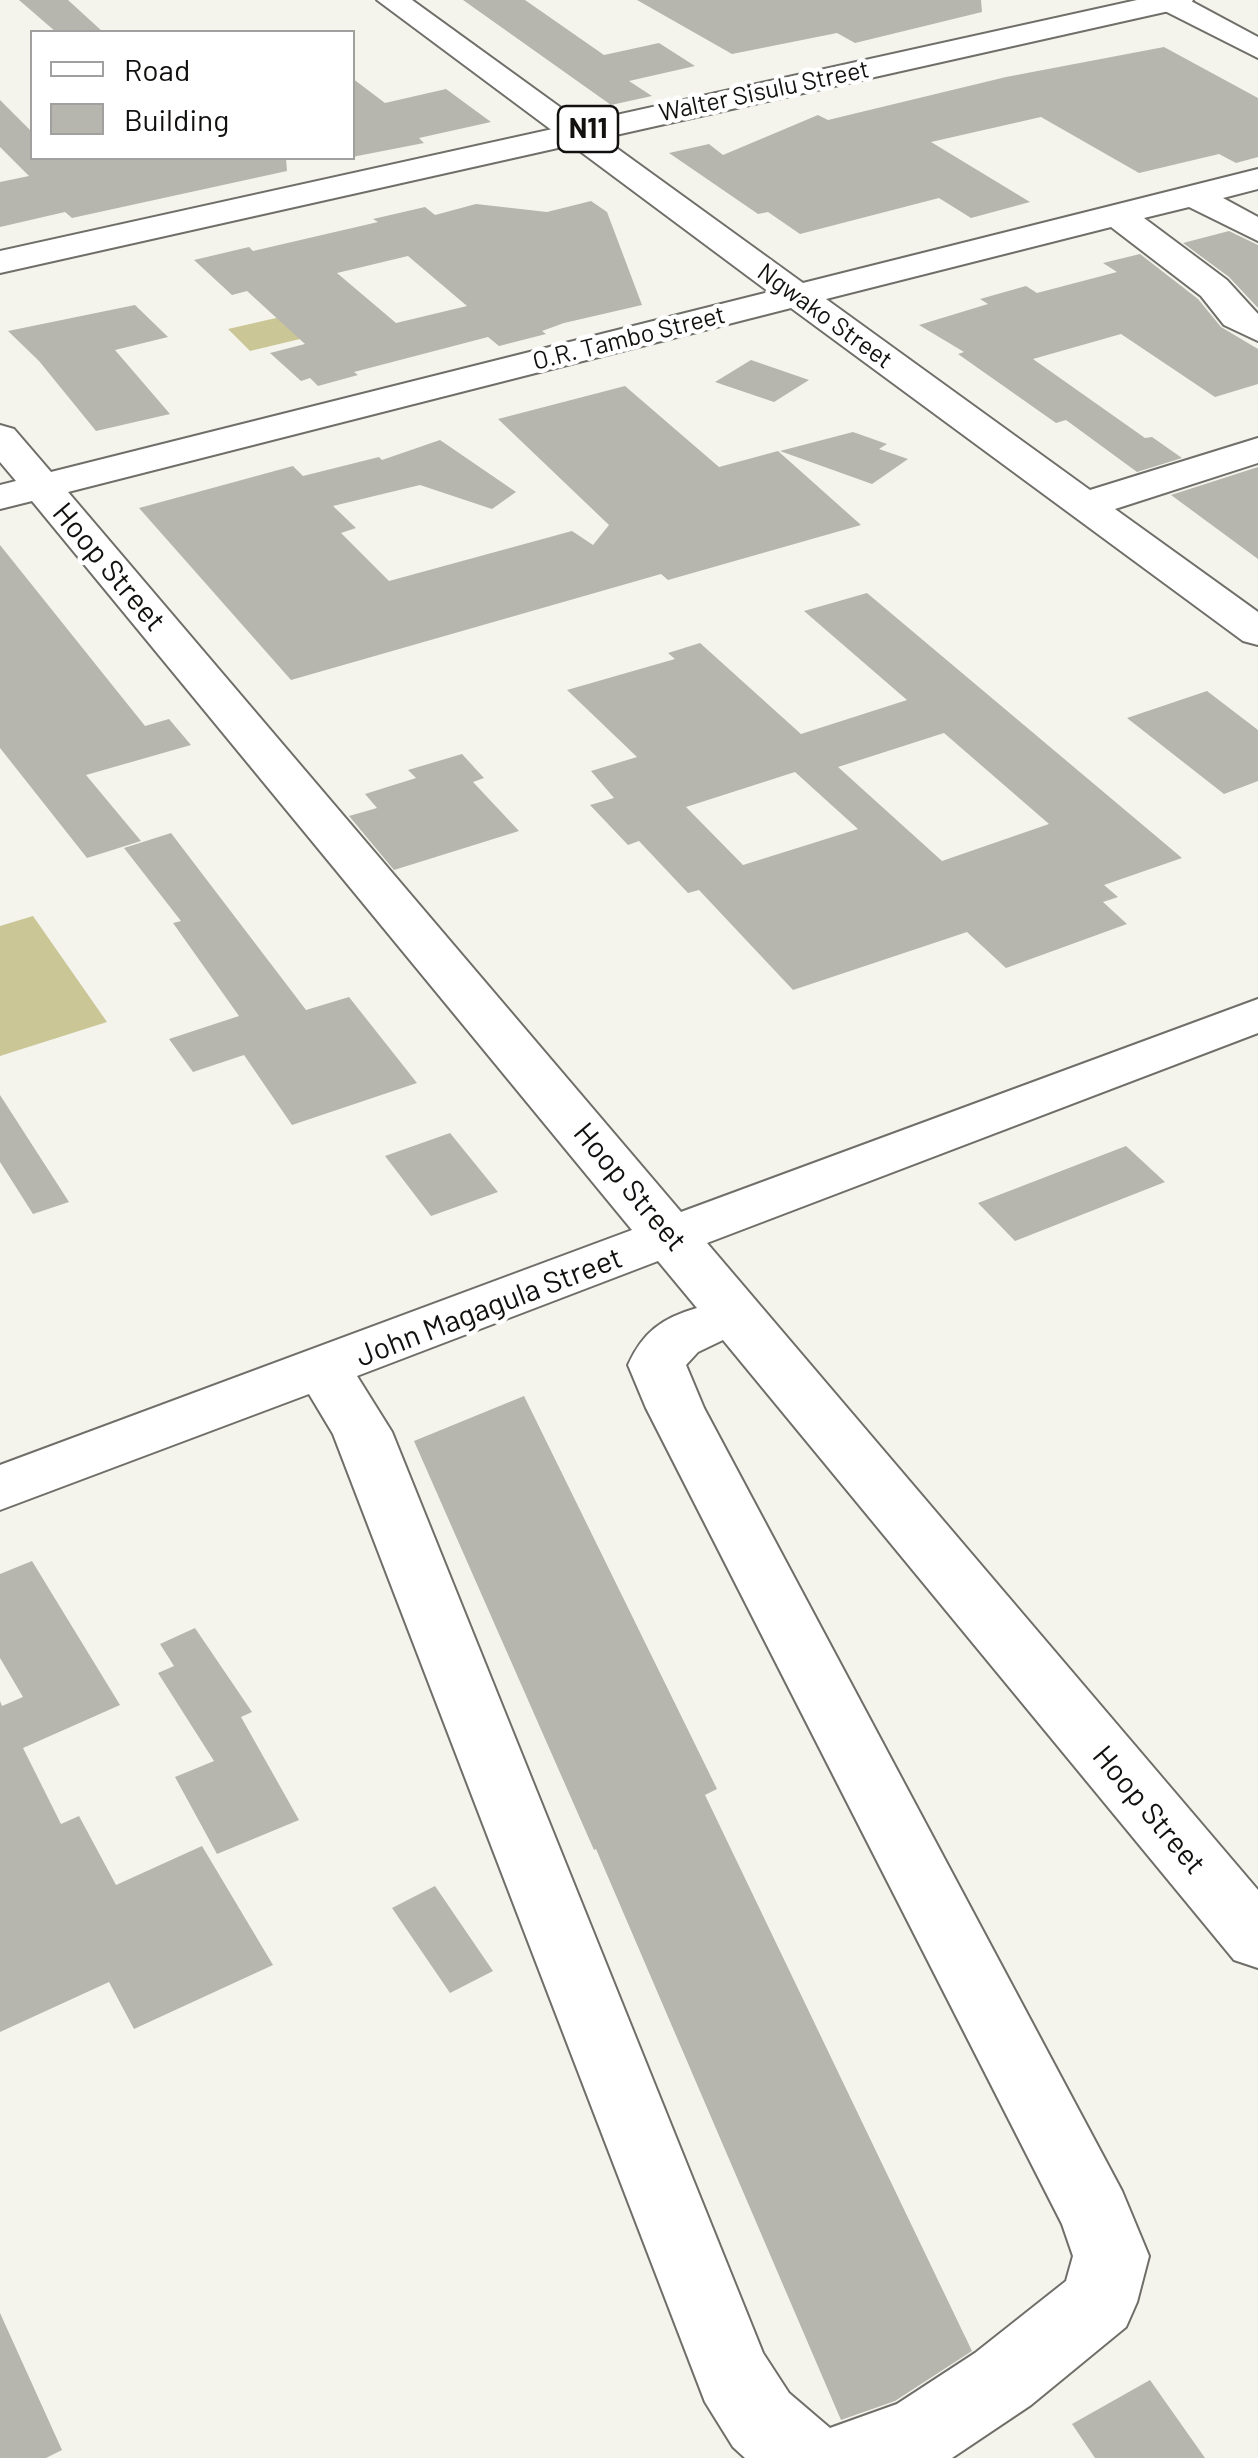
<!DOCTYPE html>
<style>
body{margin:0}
#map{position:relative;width:1258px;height:2458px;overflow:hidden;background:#f4f4ed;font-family:Barlow,sans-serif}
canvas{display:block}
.legend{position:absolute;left:30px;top:30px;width:325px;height:130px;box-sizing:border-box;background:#fff;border:2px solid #a0a09f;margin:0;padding:12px 18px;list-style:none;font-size:30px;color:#12110f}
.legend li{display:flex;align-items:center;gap:20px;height:50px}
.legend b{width:50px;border:2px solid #a0a09f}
</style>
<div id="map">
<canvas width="1258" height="2458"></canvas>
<ul class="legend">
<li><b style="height:12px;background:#fff"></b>Road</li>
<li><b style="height:28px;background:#b6b6af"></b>Building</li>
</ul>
</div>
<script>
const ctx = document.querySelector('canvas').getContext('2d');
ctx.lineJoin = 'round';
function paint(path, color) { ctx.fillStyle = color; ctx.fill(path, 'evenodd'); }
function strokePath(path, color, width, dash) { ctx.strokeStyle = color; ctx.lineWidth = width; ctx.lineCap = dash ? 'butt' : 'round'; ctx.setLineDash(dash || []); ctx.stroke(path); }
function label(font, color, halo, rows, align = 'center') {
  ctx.font = font + ' Barlow,sans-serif'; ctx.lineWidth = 9; ctx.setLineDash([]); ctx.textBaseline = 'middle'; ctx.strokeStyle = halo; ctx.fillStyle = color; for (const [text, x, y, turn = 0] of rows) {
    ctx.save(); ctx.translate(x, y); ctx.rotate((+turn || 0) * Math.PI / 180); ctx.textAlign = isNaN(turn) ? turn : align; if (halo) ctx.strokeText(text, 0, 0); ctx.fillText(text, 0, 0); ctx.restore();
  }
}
const green = new Path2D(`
 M324,307L346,328L250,351L228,329Z
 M33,916L107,1022L0,1056V926Z`);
const building = new Path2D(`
 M19,0H68L103,32H56Z
 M463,0H525L604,55L659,43L695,66L629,81L652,96L611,105Z
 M637,0H981L982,12L855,43L837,33L732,54Z
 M1164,47L1258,98V157L1236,163L1219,154L1139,173L1041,117L931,142L1030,202L971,218L939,198L800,234L768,212L758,214L669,153L709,144L723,155L818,115L828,120L1006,77Z
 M352,78L385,103L446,89L491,122L419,138L424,143L352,157Z
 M0,100L32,132V158H286L287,171L72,218L65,212L0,227V182L29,176L0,147Z
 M591,201L607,212L642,305L564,323L542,331L546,334L499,346L488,337L354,372L358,375L318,386L310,378L301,381L270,353L305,344L247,291L232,295L194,260L249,247L253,251L378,222L373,219L425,207L435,215L476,204L547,212ZM408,256L467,306L396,323L337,273Z
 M1229,231L1258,245V308L1229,277L1183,243Z
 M1140,254L1198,299L1221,327L1258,349V384L1215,397L1121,334L1033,359L1145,438L1152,437L1182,458L1137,472L1066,420L1056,423L958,354L964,352L919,325L988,304L980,299L1026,286L1037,293L1117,272L1103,263Z
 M135,305L168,337L115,350L170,414L96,431L39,361L8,331Z
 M751,360L809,380L774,402L715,382Z
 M625,386L719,467L778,451L861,525L668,580L661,574L291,680L139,508L293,466L303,476L379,457L382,460L440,440L516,492L492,509L420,485L333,506L356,528L341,533L389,581L572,531L593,545L609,525L498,419Z
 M853,432L887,444L879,449L908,459L872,484L780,451Z
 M1258,467V559L1171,495Z
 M0,545L145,726L169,719L191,745L86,775L141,841L87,858L0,748Z
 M867,593L1182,858L1104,885L1118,897L1103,902L1127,924L1006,968L967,932L793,990L699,890L688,893L639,841L628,845L590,805L614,798L591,771L637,757L567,690L675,659L668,653L700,643L801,734L907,700L804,611ZM944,733L1049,824L942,861L838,767ZM795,772L858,829L743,865L686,807Z
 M1207,691L1258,730V781L1224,794L1127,718Z
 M462,754L484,778L473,782L519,831L394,870L349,816L377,808L365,794L416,778L408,770Z
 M171,833L306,1010L349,997L417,1083L292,1125L244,1055L193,1072L169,1039L239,1016L173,923L181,921L124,848Z
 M0,1095L69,1202L33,1214L0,1162Z
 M450,1133L498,1192L431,1216L385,1156Z
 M1126,1146L1165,1182L1015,1241L978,1203Z
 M524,1396L717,1789L705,1795L972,2351L895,2401L841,2420L596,1849L594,1850L414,1441Z
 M32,1561L120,1705L23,1748L61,1824L79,1816L116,1885L202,1846L273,1965L134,2029L109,1982L0,2032V1701L2,1706L23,1697L0,1658V1574Z
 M195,1628L252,1712L241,1717L299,1820L217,1854L175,1777L214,1761L158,1673L174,1666L160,1644Z
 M435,1886L493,1971L450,1993L392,1908Z
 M0,2313L62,2450L46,2458H0Z
 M1150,2380L1205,2458H1095L1072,2424Z`);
const minor = new Path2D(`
 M377,0H412L803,283L1258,169V189L1223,198L1258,217V241L1189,207L1144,218L1227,280L1258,314V341L1224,325L1201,296L1111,227L826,299L1090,490L1258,438V463L1115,509L1258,612V645L1243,641L791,308L68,492L681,1212L1258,999V1033L707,1243L1258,1890V1968L1234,1960L723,1340L698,1352L686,1365L704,1408L1122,2191L1149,2256L1137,2302L1126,2327L1031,2405L952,2458H745L733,2447L705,2402L333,1434L309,1394L0,1510V1465L632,1230L32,501L0,509V485L16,481L0,462V425L14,429L51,472L769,292ZM658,1261L697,1308C662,1318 643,1332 628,1365L646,1408L1062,2224L1073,2256L1066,2281L975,2353L897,2404L830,2428L789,2393L763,2353L392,1432L357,1376Z
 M1151,0H1189L1258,37V58L1155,6Z`);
const highway = new Path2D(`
 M1137,0H1193L1189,6L1178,9L0,273V251Z`);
const farStreetnames = [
 ["Walter Sisulu Street",764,91,-12],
 ["Ngwako Street",825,316,36],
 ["O.R. Tambo Street",629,338,-14]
];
const shields = [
 [588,129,60]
];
const shieldNames = [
 ["N11",588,129]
];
const streetNames = [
 ["Hoop Street",109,567,50],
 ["Hoop Street",630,1187,50],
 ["John Magagula Street",489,1307,-21],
 ["Hoop Street",1149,1810,50]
];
paint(green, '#cac696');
paint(building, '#b6b6af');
strokePath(minor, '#6f6e68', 4);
strokePath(highway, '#6f6e68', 4);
paint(minor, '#fff');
paint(highway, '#fff');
label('25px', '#12110f', '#fff', farStreetnames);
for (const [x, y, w] of shields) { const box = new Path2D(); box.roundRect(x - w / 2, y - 23, w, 46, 8); ctx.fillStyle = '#fff'; ctx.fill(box); strokePath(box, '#12110f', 2.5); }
label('bold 28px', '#12110f', null, shieldNames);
label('30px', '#12110f', '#fff', streetNames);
</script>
